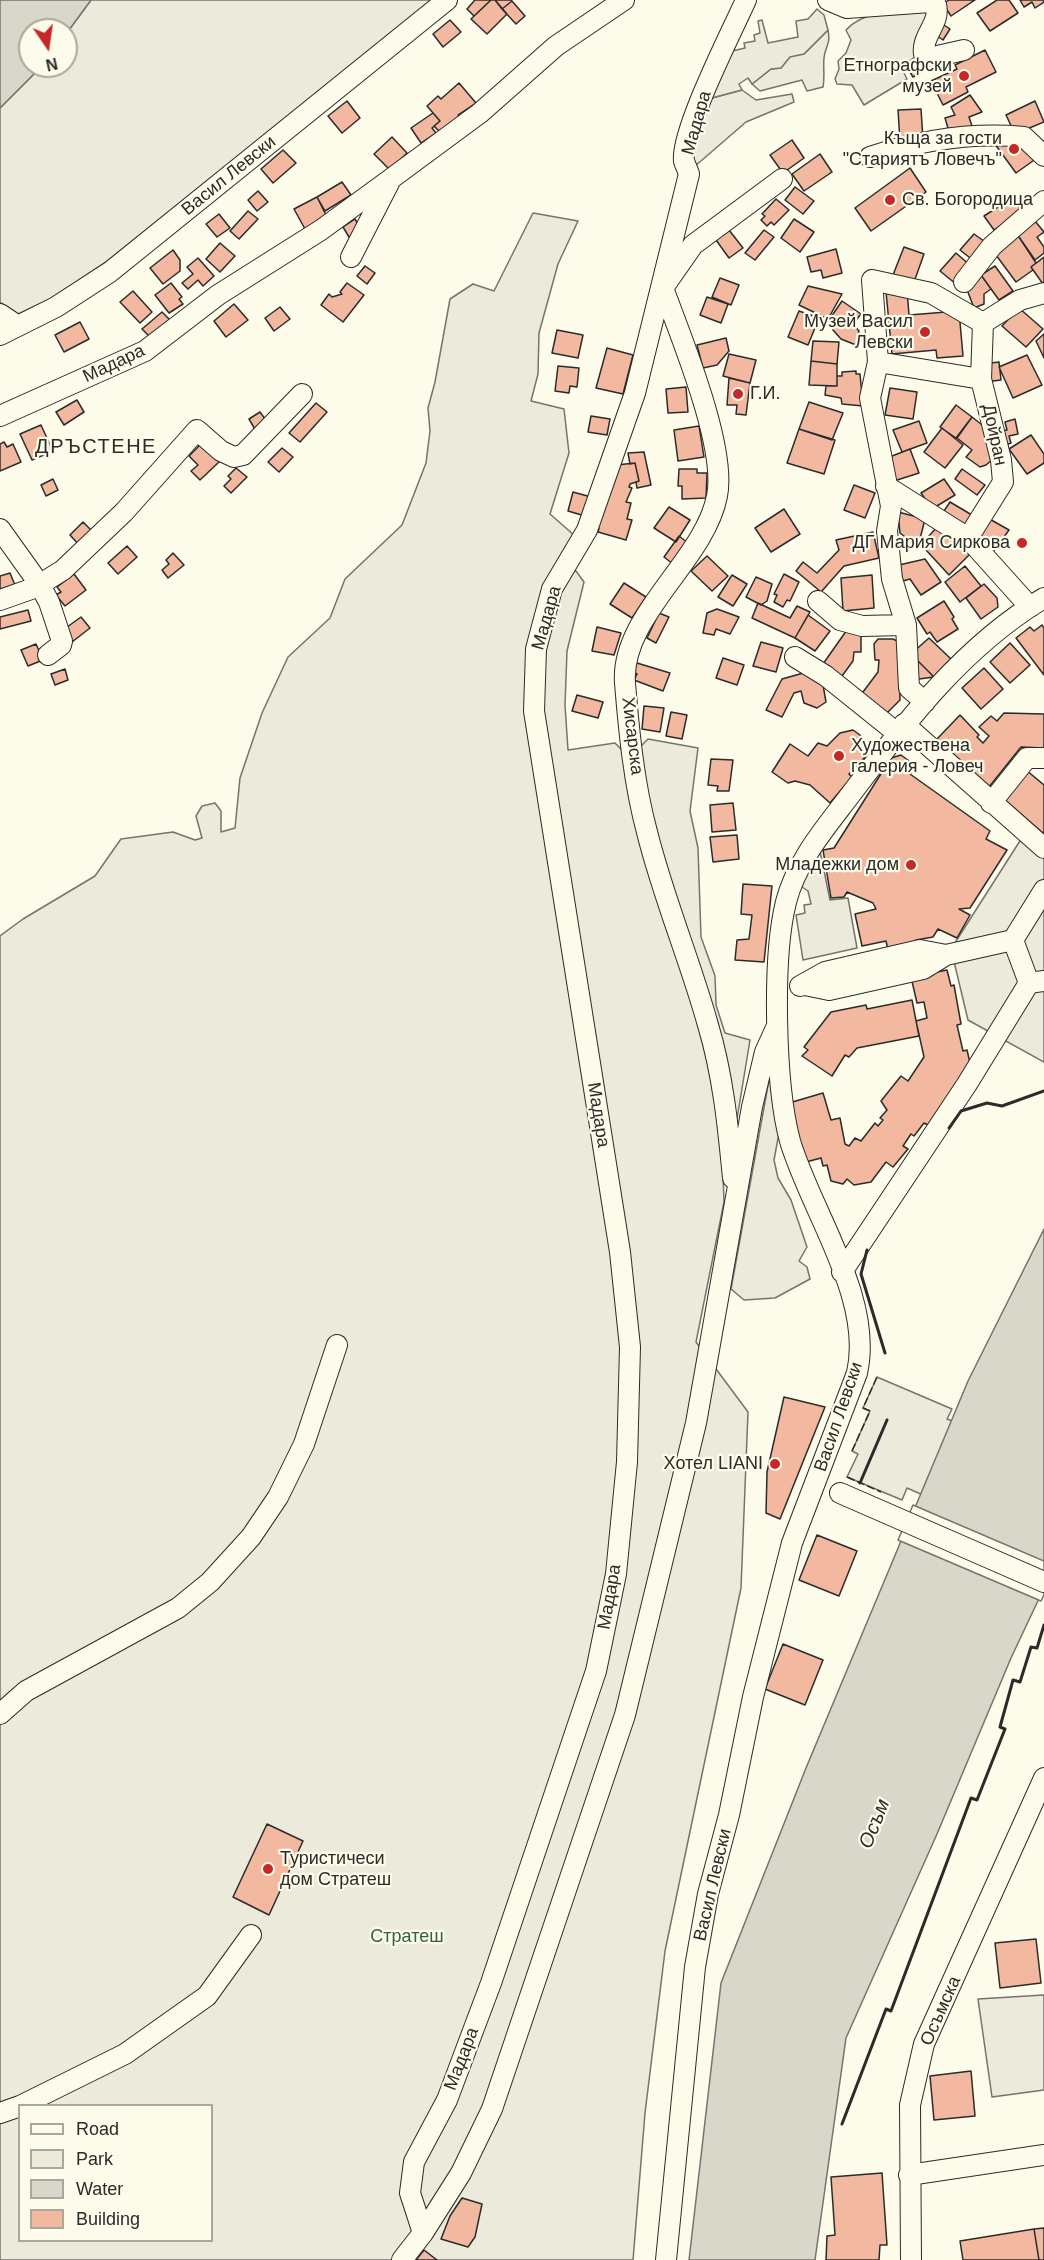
<!DOCTYPE html>
<meta charset="utf-8">
<style>
body{margin:0}
#map{position:relative;width:1044px;height:2260px;overflow:hidden;background:#fdfbea;font-family:Helvetica,sans-serif}
canvas{display:block}
.legend{position:absolute;left:18px;top:2104px;width:195px;height:138px;box-sizing:border-box;background:#fdfbea;border:2px solid #a9a89e;margin:0;padding:8px 10px;list-style:none;font-size:18px;color:#2b2b2b}
.legend li{display:flex;align-items:center;gap:12px;height:30px}
.legend b{width:30px;border:2px solid #a9a89e}
.north{position:absolute;left:18px;top:18px;width:60px;height:60px;box-sizing:border-box;background:#fdfbea;border:2px solid #a9a89e;border-radius:50%;rotate:167deg;font-size:16px;font-weight:700;line-height:24px;text-align:center;color:#2b2b2b}
.north::after{content:'';display:block;margin:auto;width:21px;height:27px;background:#c62828;clip-path:polygon(50% 0,100% 100%,50% 72%,0 100%)}
</style>
<div id="map">
<canvas width="1044" height="2260"></canvas>
<ul class="legend">
<li><b style="height:8px;background:#fdfbea"></b>Road</li>
<li><b style="height:16px;background:#ecebdb"></b>Park</li>
<li><b style="height:16px;background:#d8d7c9"></b>Water</li>
<li><b style="height:16px;background:#f2b8a0"></b>Building</li>
</ul>
<div class="north">N</div>
</div>
<script>
const ctx = document.querySelector('canvas').getContext('2d');
ctx.lineJoin = 'round';
function paint(path, color) { ctx.fillStyle = color; ctx.fill(path, 'evenodd'); }
function strokePath(path, color, width, dash) { ctx.strokeStyle = color; ctx.lineWidth = width; ctx.lineCap = dash ? 'butt' : 'round'; ctx.setLineDash(dash || []); ctx.stroke(path); }
function label(font, color, halo, rows, align = 'center') {
  ctx.font = font + ' Helvetica,sans-serif'; ctx.lineWidth = 4.5; ctx.setLineDash([]); ctx.textBaseline = 'middle'; ctx.strokeStyle = halo; ctx.fillStyle = color; for (const [text, x, y, turn = 0] of rows) {
    ctx.save(); ctx.translate(x, y); ctx.rotate((+turn || 0) * Math.PI / 180); ctx.textAlign = isNaN(turn) ? turn : align; if (halo) ctx.strokeText(text, 0, 0); ctx.fillText(text, 0, 0); ctx.restore();
  }
}
const green = new Path2D(`
 M91,0H433L107,261L50,299L18,314L0,302V108L42,66H66V34Z
 M928,10L919,54L901,67L907,79L864,105L852,85L837,84L835,79L839,69L838,61L846,53L851,40L846,30C864,9 902,11 928,10Z
 M828,30C831,45 825,46 824,58C823,68 825,77 823,87L807,91L802,80L760,91L752,84L771,69L781,68L790,56L804,54Z
 M742,90L756,100L792,94L794,102L746,122L694,167L692,158L708,99Z
 M533,213L578,221L558,264L539,333L538,374L531,401L564,409L569,453L550,514L575,536L556,572L576,571L584,582L567,651L565,705L568,750L615,743L627,755L720,1095L724,1202L696,1342L748,1412L741,1588L665,1951L645,2113L633,2260H0V936L23,919L95,876L121,839L173,832L195,840L202,838L196,816L202,806L215,803L221,811V832L235,828L240,778L262,713L288,657L330,618L345,579L402,525L426,463L430,431L428,408L435,382L450,299L473,284L494,291ZM20,2106H212V2240H20Z
 M648,739L698,748L690,811L698,848L701,937L715,976L716,1005L725,1033L750,1040L735,1131L654,833L636,751Z
 M771,1069L772,1098L779,1133L774,1160L778,1178L791,1200L807,1247L799,1261L807,1267L810,1279L775,1298L744,1300L731,1289Z`);
const parking = new Path2D(`
 M817,9L824,15L828,30L804,54L790,57L781,68L771,69L752,84L748,78L739,84L742,90L708,99L728,52L745,48L744,43L755,41L754,35L760,33L758,21L762,20L768,43L798,37L796,21L808,19Z
 M1025,833L1044,848V1062L968,1020L951,949Z
 M820,851L830,900L848,898L857,948L803,960L796,915L805,913L804,905L811,904L808,891L799,885Z
 M877,1377L952,1409L947,1419L955,1422L923,1495L907,1488L902,1500L847,1477L858,1454L852,1451L870,1411L863,1408Z
 M1044,1995V2090L992,2097L978,1999Z`);
const water = new Path2D(`
 M0,0H91L66,34V30H30V66H42L0,108Z
 M1044,1229V1588L1011,1658L937,1834L846,2038L815,2260H689L721,1983L806,1768L968,1381Z`);
const pier = new Path2D(`
 M913,1505L1044,1561V1595L1041,1601L898,1540Z`);
const building = new Path2D(`
 M475,0H491L474,16L467,9Z
 M491,0H495L507,14L487,34L471,19Z
 M495,0H511L512,1L502,9Z
 M949,0H975L951,16L943,4Z
 M997,0H1009L1018,13L990,31L977,13Z
 M1020,0H1043L1044,2L1035,8L1032,2L1024,7Z
 M512,1L525,16L516,24L502,9Z
 M450,20L461,32L443,47L433,34Z
 M941,23L950,29L943,40L934,34Z
 M985,50L996,72L966,87L968,92L943,105L931,81L957,69L955,65Z
 M928,57L933,65L913,77L908,69Z
 M459,83L476,103L458,115L461,118L442,134L434,126L440,121L427,106L438,96L441,99Z
 M970,95L982,112L969,117L973,129L950,135L945,118L955,115L951,107Z
 M347,101L360,118L342,133L328,116Z
 M1035,101L1044,122L1015,134L1006,115Z
 M921,109L923,139L900,141L898,110Z
 M433,113L440,121L432,128L436,133L421,143L411,128Z
 M392,137L407,153L390,170L374,154Z
 M1022,139L1037,158L1016,173L992,140Z
 M792,140L804,158L783,173L770,155Z
 M283,150L296,163L273,183L261,169Z
 M820,154L832,172L804,191L792,174Z
 M910,168L926,192L871,231L855,208Z
 M342,182L351,195L325,211L317,197Z
 M795,187L814,201L803,214L785,200Z
 M258,191L268,202L257,211L248,200Z
 M317,197L327,217L305,229L294,209Z
 M1012,198L1022,211L994,230L984,216Z
 M776,199L789,210L774,225L771,222L767,226L761,220L765,216L762,214Z
 M248,211L258,219L239,239L230,231Z
 M219,214L230,228L217,237L206,224Z
 M355,219L361,229L349,237L343,227Z
 M794,219L814,232L800,252L781,238Z
 M1035,221L1044,232L1037,237L1044,247V253L1035,260L1017,234Z
 M729,230L743,248L729,258L716,240Z
 M764,230L774,237L755,260L745,253Z
 M974,234L988,244L974,261L960,250Z
 M1017,234L1036,263L1031,267L1033,270L1016,282L993,251Z
 M220,243L235,256L220,272L206,259Z
 M904,247L924,254L914,282L893,275Z
 M836,249L842,273L823,278L821,270L811,272L807,257Z
 M173,250L180,260V271L163,284L150,268Z
 M956,253L971,266L956,284L940,271Z
 M1044,257V283L1043,284L1031,267Z
 M198,258L214,276L203,286L198,280L188,289L182,283L193,274L187,267Z
 M365,266L375,273L367,284L357,276Z
 M995,266L1013,291L999,300L981,275Z
 M981,275L991,289L984,294V304L974,308L966,287Z
 M720,278L739,285L731,305L712,297Z
 M171,283L182,297L179,299L183,304L169,313L155,295Z
 M347,283L364,295L343,322L321,305L329,294L332,297L342,294L340,292Z
 M808,286L842,294L828,319L799,305Z
 M907,290L909,315L959,311L963,356L937,358L936,350L892,354L886,292Z
 M133,291L152,312L140,323L120,302Z
 M707,297L728,304L721,323L700,315Z
 M842,301L861,314L853,324L859,331L856,345L841,339L833,330L831,317Z
 M234,304L248,320L226,337L214,321Z
 M280,307L290,319L274,331L265,318Z
 M1019,308L1043,329L1026,347L1002,326Z
 M799,311L819,318L808,345L788,337Z
 M162,312L171,321L151,338L142,329Z
 M80,322L89,339L64,352L55,335Z
 M557,330L583,335L578,358L552,353Z
 M1044,334V358L1036,341Z
 M726,338L729,351L717,365L703,368L697,345Z
 M813,341L839,342L837,364L811,361Z
 M607,348L633,355L623,394L596,388Z
 M729,354L756,360L750,383L723,376Z
 M1027,355L1042,385L1013,398L999,367Z
 M811,361L837,364V386L809,385Z
 M999,362L1001,380L985,382L983,364Z
 M558,366L579,368L577,387L570,386L569,393L555,391Z
 M856,371V374H860L863,406L842,404L841,398L825,395L826,386H837V376H842V372Z
 M729,378L750,383L746,415L736,414L737,405H727Z
 M686,387L688,412L668,413L666,389Z
 M890,388L917,392L913,419L885,415Z
 M77,400L84,412L64,425L56,412Z
 M809,402L843,413L832,440L799,429Z
 M316,403L327,412L300,442L289,433Z
 M956,405L972,417L956,438L940,427Z
 M260,412L268,423L256,431L249,419Z
 M591,416L610,419L607,435L588,432Z
 M972,417L986,428L993,459L986,465L980,467L966,457L972,450L957,438Z
 M1015,419L1018,434L1009,436L1011,443L1000,447L997,432L1007,430L1005,422Z
 M919,421L927,443L902,452L893,430Z
 M41,425L53,451L32,460L20,434Z
 M699,426L704,457L678,461L674,430Z
 M942,428L963,445L945,468L924,452Z
 M799,429L835,440L824,474L787,463Z
 M1031,435L1044,454V463L1027,474L1009,449Z
 M4,442L7,447L13,444L21,462L0,471V444Z
 M202,443L220,461L200,480L191,471L198,465L189,456Z
 M282,448L293,457L279,472L268,462Z
 M910,449L919,473L894,481L887,458Z
 M644,452L651,485L637,488L636,482L639,481L635,463L630,464L628,453Z
 M635,463L639,481L630,484L629,487L632,488L626,502L631,503L627,519L632,520L626,540L598,532L599,528L596,527L616,465Z
 M236,468L247,477L231,493L224,486L231,479L228,476Z
 M679,469H697V473H707L706,498L682,499V486H678Z
 M962,469L985,485L977,495L955,479Z
 M53,479L58,490L46,496L41,485Z
 M944,479L955,495L932,509L921,493Z
 M854,485L875,493L865,518L844,510Z
 M573,492L591,497L585,516L568,511Z
 M950,502L977,518L969,531L942,514Z
 M669,507L690,520L676,542L654,528Z
 M784,509L800,534L771,552L755,528Z
 M898,512L925,519L920,539L909,540L900,533Z
 M986,517L1009,530L991,555L974,534Z
 M83,522L93,532L79,545L70,535Z
 M938,526L973,551L949,575L926,550L932,541L928,537Z
 M873,532L879,558L844,566L821,592L796,571L803,562L817,573L839,550L836,540Z
 M679,536L688,543L673,564L664,557Z
 M127,546L137,557L118,574L108,563Z
 M173,553L184,565L168,578L162,570L169,564L166,560Z
 M707,556L728,576L712,591L691,571Z
 M925,559L941,582L921,595L910,579L903,581L899,565Z
 M965,566L981,586L960,602L945,582Z
 M10,573L17,590L0,594V576Z
 M74,574L86,590L65,606L56,595L61,592L57,587Z
 M784,574L799,582L790,601L787,600L783,607L774,602L777,595L774,594Z
 M732,575L747,584L733,606L718,597Z
 M872,575L874,608L843,611L841,578Z
 M756,577L772,584L767,601L761,605L746,597Z
 M624,583L646,597L632,618L610,604Z
 M984,584L997,598L998,607L981,619L966,598Z
 M944,601L954,617L952,619L958,629L937,642L930,632L927,634L917,618Z
 M758,603L790,618L797,606L810,612L795,638L752,618Z
 M717,609L739,617L730,634L716,629L714,635L703,633L707,613Z
 M28,610L31,621L0,629V617Z
 M659,613L669,617L656,643L647,638Z
 M808,615L830,631L815,651L795,638Z
 M81,617L90,628L72,642L63,630Z
 M1042,625L1044,628V675L1016,638L1030,627L1034,631Z
 M597,627L621,633L614,655L592,651Z
 M849,627L861,631V652H854L853,661L842,676L823,664Z
 M929,638L951,659L934,677L911,654Z
 M878,639H893L899,642L900,700L884,716L860,696L878,672L879,660H875L874,644Z
 M761,642L783,648L776,672L753,666Z
 M1010,643L1030,665L1010,683L990,662Z
 M36,644L43,660L28,666L21,650Z
 M911,654L934,677L919,679L913,674Z
 M723,658L744,665L737,685L716,678Z
 M637,663L670,673L663,691L634,680L637,674L633,672Z
 M984,668L1003,689L981,709L962,688Z
 M65,669L68,680L55,685L51,674Z
 M807,672L822,679L826,702L817,708L804,703L801,691L794,693L782,717L766,710L782,679Z
 M577,695L603,702L598,718L572,711Z
 M644,706L664,708L660,732L642,729Z
 M671,712L687,715L682,739L666,736Z
 M1004,713L1044,714V748L1021,747L989,787L937,739L960,715L979,735L977,737L983,743L989,736L979,727L991,716L997,721Z
 M853,730L860,735L869,753L849,774L852,777L830,803L810,785L795,781L788,783L772,772L790,744L808,756L818,743L827,746L840,733Z
 M901,755L916,766L910,774L990,831L986,839L1007,850L970,908L959,909L970,915L957,938L938,929L933,937L916,940V945L888,950L886,941L862,946L855,914L876,909L873,903L847,892L844,897L831,898L823,850L834,848L891,758Z
 M711,759L733,760L729,791H717L718,786L708,785Z
 M1026,770L1044,785V834L1002,798Z
 M733,803L736,830L712,832L710,805Z
 M737,835L739,859L713,862L710,837Z
 M743,884L772,886L764,962L735,960L737,940L749,939L752,915L741,914Z
 M947,970L951,986L954,985L961,1024L957,1025L963,1051L967,1050L970,1063L928,1125L924,1123L914,1136L911,1134L903,1146L908,1149L893,1167L886,1162L871,1182L854,1185L847,1179L843,1184L831,1181L827,1165L823,1166L821,1158L806,1162L789,1103L823,1093L831,1120L840,1118L845,1144L849,1146L855,1138L861,1141L875,1123L878,1126L883,1120L880,1118L887,1110L881,1101L901,1076L908,1081L924,1057L916,1021L927,1018L924,1002L917,1003L911,977Z
 M912,1000L919,1036L857,1048L849,1057L845,1055L832,1076L802,1056L808,1050L804,1047L831,1012L866,1005L867,1009Z
 M784,1397L825,1407L780,1519L766,1513L767,1472Z
 M817,1535L857,1551L839,1596L799,1580Z
 M783,1644L823,1660L805,1705L765,1689Z
 M267,1824L303,1841L269,1915L233,1897Z
 M1036,1939L1041,1983L1000,1988L995,1943Z
 M971,2071L975,2116L934,2120L930,2076Z
 M882,2173L887,2245H880L879,2260H826L827,2236L835,2235L831,2177Z
 M462,2198L482,2204L475,2237L468,2247L441,2239L450,2216Z
 M1044,2228V2260H1039L1034,2229Z
 M1034,2229L1039,2260H963L960,2241Z
 M424,2250L437,2260H416Z`);
const minor = new Path2D(`
 M828,0L847,8L930,2L936,5C941,23 921,36 924,54L933,57L964,50
 M870,157C921,140 970,132 1024,137L1044,156
 M351,257L389,183
 M964,282L992,246L1044,201
 M0,314L18,326
 M983,323L1020,300L1044,293
 M0,335L56,307L110,272L447,0
 M878,362L981,379
 M0,416L145,351L218,295L321,230L392,178L480,113L556,46L624,0
 M886,486L968,538L1030,607
 M0,529L40,585L49,602L62,641L61,645L48,655
 M968,538L1003,482L1001,460L981,379L983,323
 M0,600L34,588L63,570L124,512L197,430L221,451L234,457L243,455L302,394
 M818,601L840,620L862,626L906,625
 M795,657L826,676L897,733
 M925,702L909,688L906,625L892,579L887,531L891,506L870,398L878,362L872,280L931,293L983,323
 M904,724L1044,848
 M991,803L1027,758H1044
 M1029,983L1013,940L1044,890
 M805,985L829,990L923,969L946,955L1013,940
 M800,986L825,972L920,950L946,955
 M733,1178C728,1126 723,1075 708,1025C690,960 663,897 647,832C634,784 629,732 625,683C620,616 705,560 717,496C727,447 681,337 663,288L693,245L782,179
 M842,1272L967,1084L1029,983L1044,981
 M840,1493L1044,1582
 M0,1714L26,1691L178,1608L210,1582L251,1537L278,1497L304,1444L337,1345
 M20,2106L125,2054L207,1996L251,1935
 M0,2113L20,2106
 M909,2175L1044,2155
 M423,2233L410,2193L414,2162L447,2100L491,1983L596,1671L616,1574L627,1462L630,1347L620,1252L534,711L536,649L552,589L587,530L635,393L689,174C688,170 685,165 684,161C680,133 732,31 746,0
 M402,2260L423,2233L461,2173L492,2109L625,1715L696,1423L752,1107L765,1052L776,1028
 M666,2260L695,1967L708,1894L729,1815L753,1697L792,1543L857,1373C874,1298 811,1212 790,1141C775,1085 772,958 786,902C797,859 828,825 854,790C908,719 965,645 1044,598
 M911,2260L910,2105L924,2044L1044,1778`);
const fence = new Path2D(`
 M852,1451L870,1411L863,1408L877,1377
 M847,1477L881,1492`);
const wall = new Path2D(`
 M949,1128L961,1111L987,1103L1002,1106L1044,1091
 M867,1250L861,1274L885,1353
 M860,1483L887,1420
 M842,2124L886,2009L891,2011L971,1798L977,1800L1005,1729L1000,1727L1013,1680L1020,1682L1031,1647L1037,1648L1044,1625`);
const markers = [
 [964,76,6,"#c62828"],
 [1014,149,6,"#c62828"],
 [890,200,6,"#c62828"],
 [925,332,6,"#c62828"],
 [738,394,6,"#c62828"],
 [1022,543,6,"#c62828"],
 [839,756,6,"#c62828"],
 [911,865,6,"#c62828"],
 [775,1464,6,"#c62828"],
 [268,1869,6,"#c62828"]
];
const poiNames = [
 ["Етнографски",952,66],
 ["музей",952,87],
 ["Къща за гости",1002,139],
 ["\"Стариятъ Ловечъ\"",1002,160],
 ["Св. Богородица",902,200,"left"],
 ["Музей Васил",913,322],
 ["Левски",913,343],
 ["Г.И.",750,394,"left"],
 ["ДГ Мария Сиркова",1010,543],
 ["Художествена",851,746,"left"],
 ["галерия - Ловеч",851,767,"left"],
 ["Младежки дом",899,865],
 ["Хотел LIANI",763,1464],
 ["Туристичеси",280,1859,"left"],
 ["дом Стратеш",280,1880,"left"]
];
const streetNames = [
 ["Мадара",697,123,-74],
 ["Васил Левски",229,176,-39],
 ["Мадара",114,364,-25],
 ["Дойран",994,435,78],
 ["Мадара",547,618,-74],
 ["Хисарска",632,736,83],
 ["Мадара",598,1115,81],
 ["Васил Левски",839,1417,-71],
 ["Мадара",610,1597,-80],
 ["Васил Левски",713,1885,-77],
 ["Осъмска",941,2011,-66],
 ["Мадара",462,2059,-69]
];
const parkNames = [
 ["Стратеш",407,1937]
];
const neighbourhoodNames = [
 ["ДРЪСТЕНЕ",96,447]
];
const waterNames = [
 ["Осъм",875,1824,-68]
];
paint(green, '#ecebdb');
strokePath(green, '#74746e', 1.5);
paint(parking, '#eceadb');
strokePath(parking, '#74746e', 1.5);
paint(water, '#d8d7c9');
strokePath(water, '#74746e', 1.5);
paint(pier, '#fdfbea');
strokePath(pier, '#74746e', 1.5);
paint(building, '#f2b8a0');
strokePath(building, '#2b2b2b', 1.5);
strokePath(minor, '#2b2b2b', 22);
strokePath(minor, '#fdfbea', 20);
strokePath(fence, '#2b2b2b', 1.5, [8, 3]);
strokePath(wall, '#2b2b2b', 3);
for (const [x, y, r, color] of markers) { const dot = new Path2D(); dot.arc(x, y, r, 0, 2 * Math.PI); ctx.fillStyle = color; ctx.fill(dot); strokePath(dot, '#fdfbea', 2); }
label('18px', '#2b2b2b', '#fdfbea', poiNames, 'right');
label('18px', '#2b2b2b', '#fdfbea', streetNames);
label('18px', '#34623c', '#fdfbea', parkNames);
ctx.letterSpacing = '1.5px';
label('20px', '#2b2b2b', '#fdfbea', neighbourhoodNames);
ctx.letterSpacing = '0px';
label('italic 20px', '#2b2b2b', '#fdfbea', waterNames);
</script>
